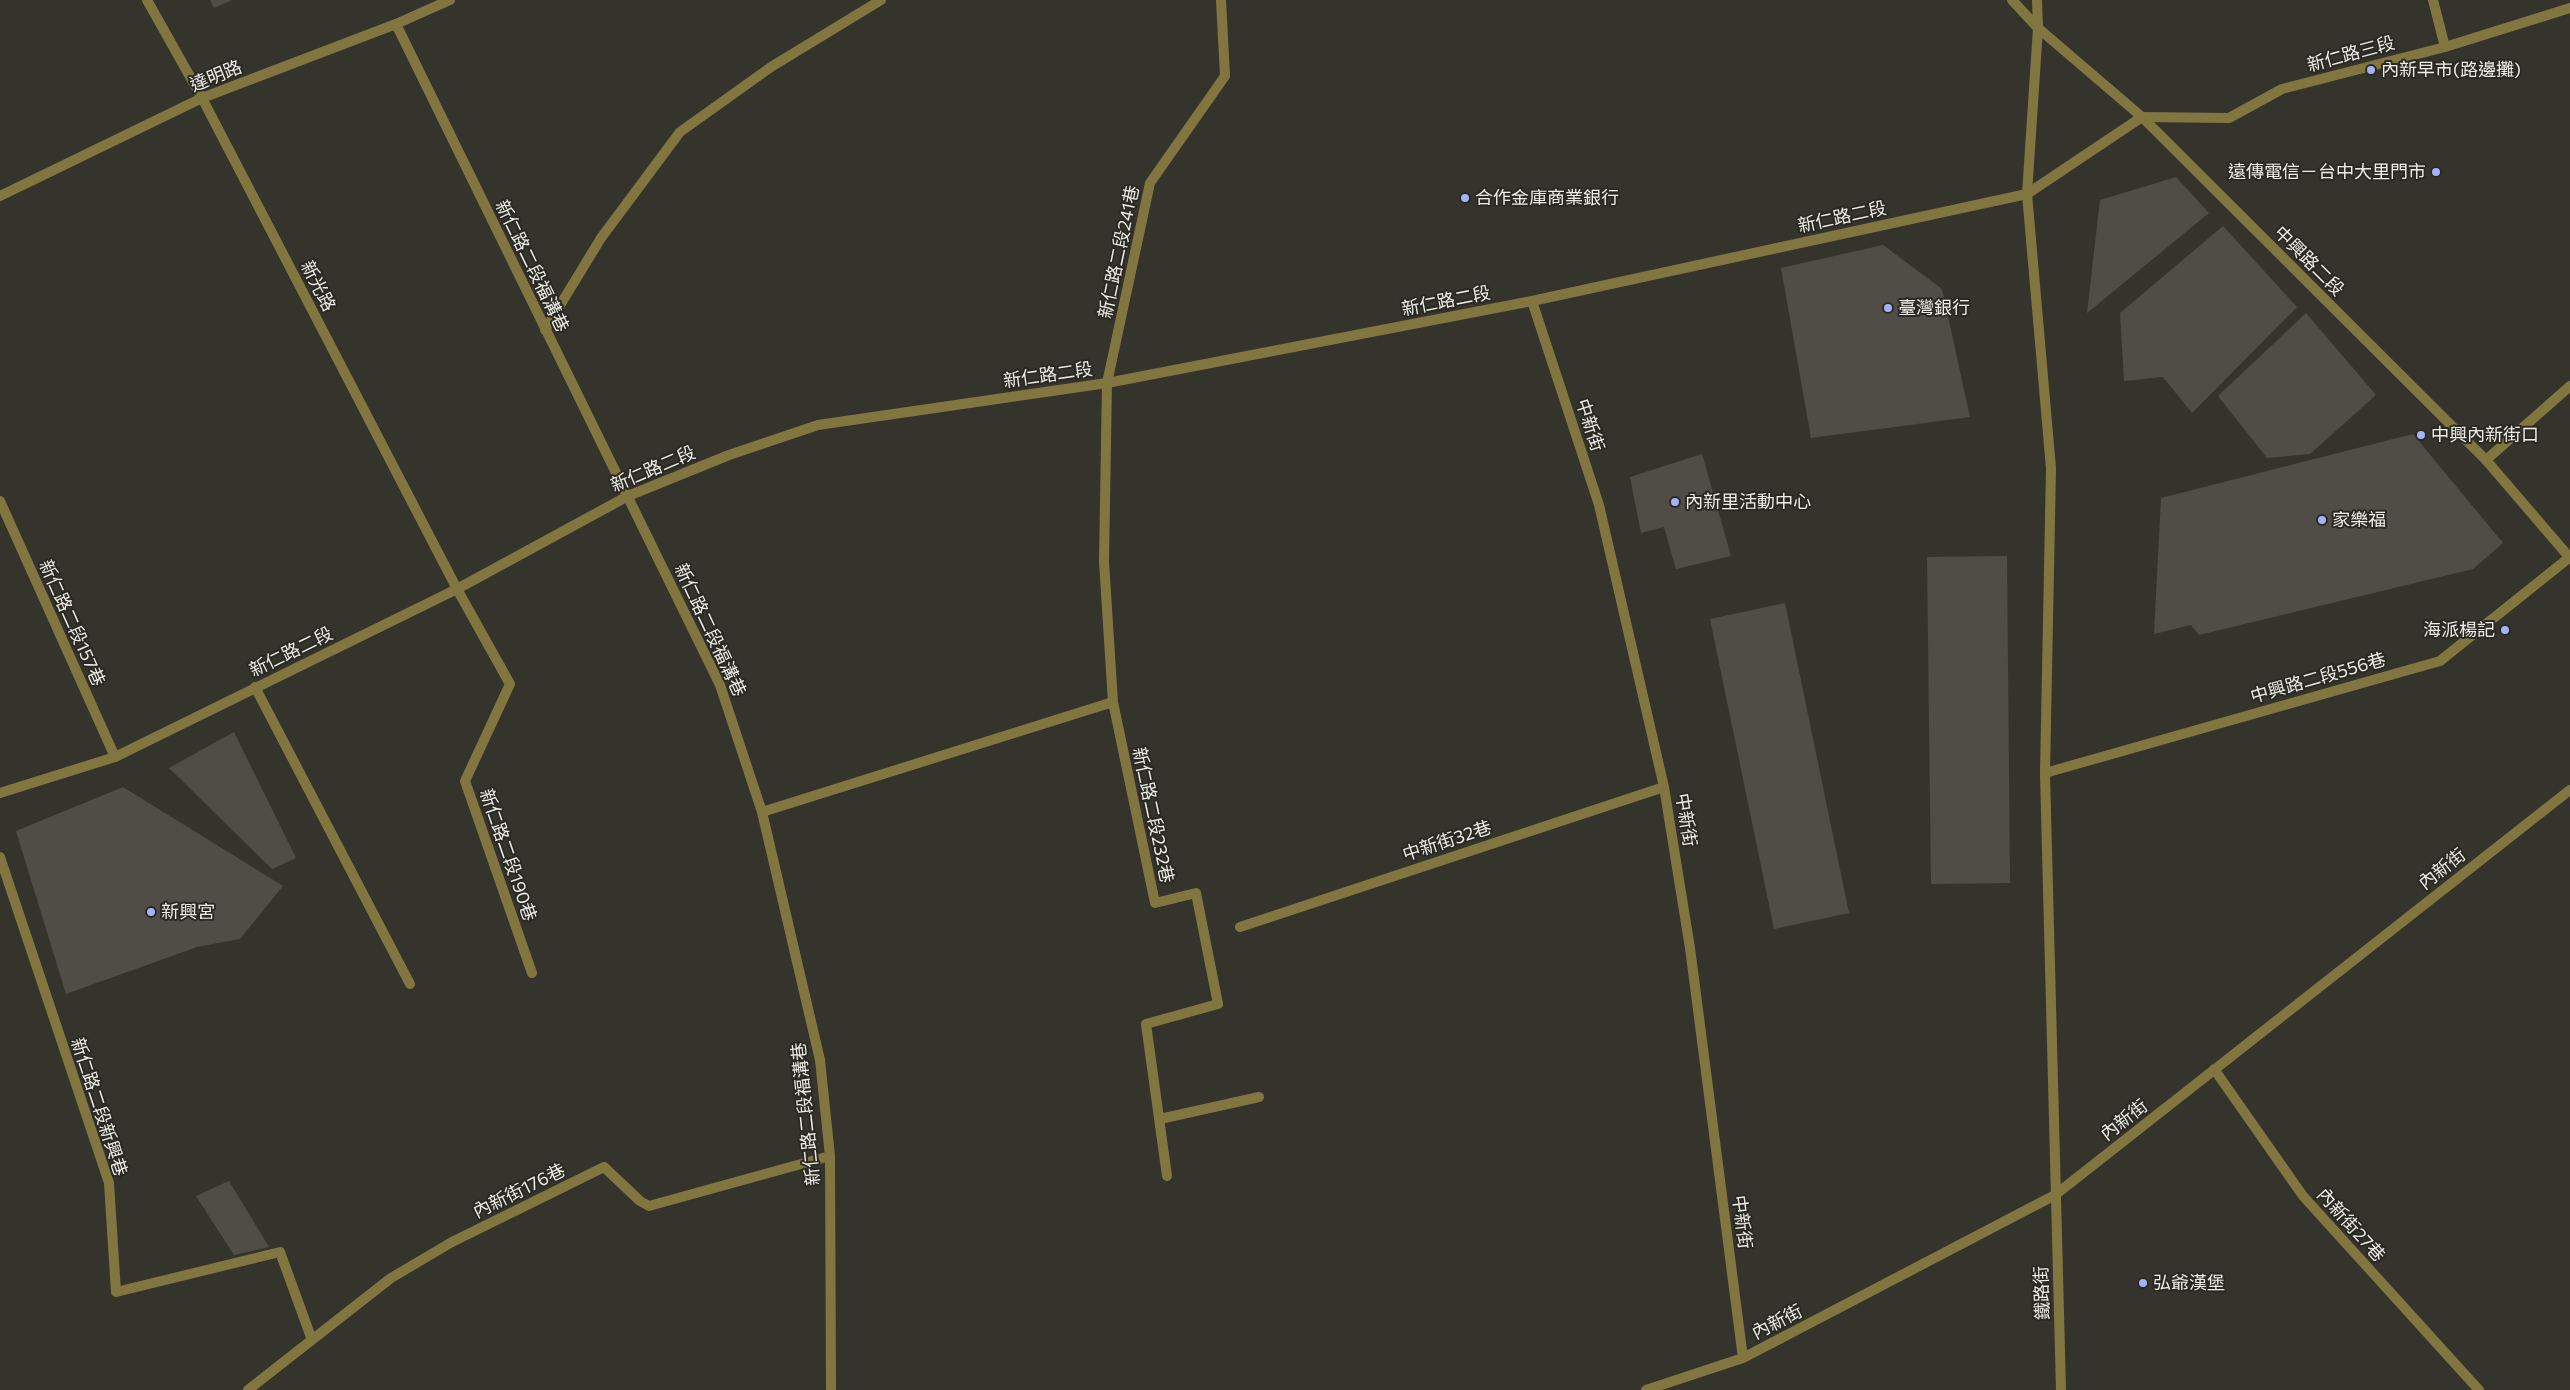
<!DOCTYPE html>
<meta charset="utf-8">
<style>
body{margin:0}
canvas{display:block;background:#34332c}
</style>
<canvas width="2570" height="1390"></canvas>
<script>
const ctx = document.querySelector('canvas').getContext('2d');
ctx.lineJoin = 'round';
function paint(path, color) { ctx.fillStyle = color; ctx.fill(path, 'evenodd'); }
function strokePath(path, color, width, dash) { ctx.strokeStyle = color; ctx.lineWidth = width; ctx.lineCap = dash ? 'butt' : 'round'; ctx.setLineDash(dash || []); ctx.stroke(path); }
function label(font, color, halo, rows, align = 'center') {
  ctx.font = font + ' Commissioner,"Noto Sans TC",sans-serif'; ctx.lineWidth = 4; ctx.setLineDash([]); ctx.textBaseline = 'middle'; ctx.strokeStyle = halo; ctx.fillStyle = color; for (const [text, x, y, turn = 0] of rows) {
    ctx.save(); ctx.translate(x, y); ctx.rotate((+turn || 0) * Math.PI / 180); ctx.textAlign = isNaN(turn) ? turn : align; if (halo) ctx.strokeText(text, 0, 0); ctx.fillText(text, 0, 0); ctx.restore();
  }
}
const building = new Path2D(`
 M210,0H232L214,8Z
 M2176,177L2209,213L2087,313L2100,200Z
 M2223,226L2297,307L2192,413L2163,377L2124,381L2120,313Z
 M1883,245L1942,289L1970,417L1811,438L1781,268Z
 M2306,313L2376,395L2310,454L2267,458L2218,396Z
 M2413,434L2503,543L2473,569L2199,635L2191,625L2154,634L2161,498Z
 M1702,454L1731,556L1676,569L1664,527L1641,533L1630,477Z
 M2007,556L2010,883L1931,884L1927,557Z
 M1785,603L1849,913L1774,929L1710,619Z
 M234,732L296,858L272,869L169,768Z
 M123,787L283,886L240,939L197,947L66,994L16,831Z
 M229,1181L269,1247L234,1255L196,1196Z`);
const service = new Path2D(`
 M2433,0L2445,47
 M396,24L720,685L762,812L820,1060L830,1156L831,1390
 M1532,301L1599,505L1664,787L1690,948L1743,1358
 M545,330L601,238L680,132L771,67L881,0
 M2486,460L2570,386
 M0,501L115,757
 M457,589L510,684L465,781L532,973
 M255,687L410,984
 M2045,773L2440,661L2570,557
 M762,812L1113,702
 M0,857L109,1183L116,1292L280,1252L312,1340
 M1240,927L1664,787
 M2214,1069L2303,1196L2479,1390
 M1160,1119L1259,1097
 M1167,1176L1146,1024L1218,1004L1196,893L1155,903L1113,702L1104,562L1107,383L1150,183L1225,76L1221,0
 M248,1390L391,1278L452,1242L604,1167L640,1201L649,1206L830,1156
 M1646,1390L1743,1358L2055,1195L2570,790`);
const minor = new Path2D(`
 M147,0L202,98L457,589
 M2037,0L2038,28L2027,194L2051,468L2045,773L2061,1390
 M2142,117L2229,118L2282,89L2445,47L2570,8
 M0,196L202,98L396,24L450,0`);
const tertiary = new Path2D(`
 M2012,0L2038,28L2142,117L2486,460L2570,558
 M0,793L115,757L457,589L628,496L729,455L818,425L1107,383L1532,301L2027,194L2142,117`);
const markers = [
 [2371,70,5,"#a6b1fc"],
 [2436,172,5,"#a6b1fc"],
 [1465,198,5,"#a6b1fc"],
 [1888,308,5,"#a6b1fc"],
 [2421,435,5,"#a6b1fc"],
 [1675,502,5,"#a6b1fc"],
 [2322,520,5,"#a6b1fc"],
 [2505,630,5,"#a6b1fc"],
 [151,912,5,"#a6b1fc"],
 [2143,1283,5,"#a6b1fc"]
];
const streetNames = [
 ["新仁路三段",2351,54,-15],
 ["達明路",216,76,-22],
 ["新仁路二段",1842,217,-12],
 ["新仁路二段241巷",1119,252,-78],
 ["中興路二段",2309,261,45],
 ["新仁路二段福溝巷",532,266,64],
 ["新光路",318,286,63],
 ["新仁路二段",1446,301,-11],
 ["新仁路二段",1048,375,-8],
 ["中新街",1590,425,72],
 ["新仁路二段",653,469,-23],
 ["新仁路二段157巷",72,623,66],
 ["新仁路二段福溝巷",710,630,65],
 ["新仁路二段",291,652,-26],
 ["中興路二段556巷",2318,678,-16],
 ["新仁路二段232巷",1153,815,78],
 ["中新街",1686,820,81],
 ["中新街32巷",1447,841,-18],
 ["新仁路二段190巷",508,855,71],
 ["內新街",2442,869,-38],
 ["新仁路二段新興巷",99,1107,72],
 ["新仁路二段福溝巷",806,1114,-96],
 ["內新街",2124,1120,-38],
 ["內新街176巷",519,1191,-26],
 ["中新街",1742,1222,83],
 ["內新街27巷",2351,1225,48],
 ["鐵路街",2042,1293,-92],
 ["內新街",1777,1322,-27]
];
const poiNames = [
 ["內新早市(路邊攤)",2381,70],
 ["遠傳電信－台中大里門市",2426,172,"right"],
 ["合作金庫商業銀行",1475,198],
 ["臺灣銀行",1898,308],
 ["中興內新街口",2431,435],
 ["內新里活動中心",1685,502],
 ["家樂福",2332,520],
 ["海派楊記",2495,630,"right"],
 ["新興宮",161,912],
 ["弘爺漢堡",2153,1283]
];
paint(building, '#4f4d46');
strokePath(service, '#827640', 10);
strokePath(minor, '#827640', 10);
strokePath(tertiary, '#827640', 10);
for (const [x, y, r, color] of markers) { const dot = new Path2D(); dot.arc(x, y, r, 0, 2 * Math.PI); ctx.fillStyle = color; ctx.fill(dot); strokePath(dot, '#2a2922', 2); }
label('18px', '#ecebe7', '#2a2922', streetNames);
label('18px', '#ecebe7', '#2a2922', poiNames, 'left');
</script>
